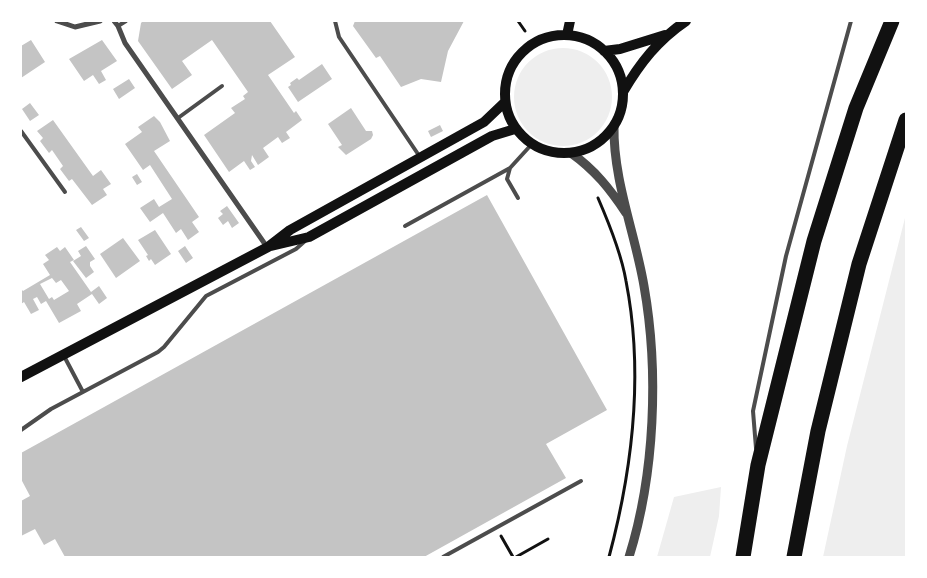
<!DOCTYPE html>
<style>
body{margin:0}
#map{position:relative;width:927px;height:578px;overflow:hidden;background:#fff;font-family:Helvetica,sans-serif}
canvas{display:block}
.frame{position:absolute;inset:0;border:22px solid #fff;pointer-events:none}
</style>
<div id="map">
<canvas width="927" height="578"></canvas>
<div class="frame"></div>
</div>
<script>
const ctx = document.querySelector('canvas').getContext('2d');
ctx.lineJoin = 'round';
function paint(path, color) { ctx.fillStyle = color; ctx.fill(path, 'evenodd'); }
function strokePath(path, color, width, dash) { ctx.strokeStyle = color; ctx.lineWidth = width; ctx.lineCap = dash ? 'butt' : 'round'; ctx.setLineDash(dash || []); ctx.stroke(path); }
const green = new Path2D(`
 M514 97a49 49 0 1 1 98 0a49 49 0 1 1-98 0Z
 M906,214V557H823L847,446Z
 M721,487L719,516L710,557H657L674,497Z`);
const building = new Path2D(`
 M143,21H270L295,57L268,75L294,113L296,111L302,120L286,132L290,138L282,143L278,137L263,148L269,157L258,165L252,155L251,161L255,167L250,170L244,161L229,172L204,135L235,113L231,108L245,99L243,96L248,92L212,40L182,61L192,75L172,89L138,41L141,23Z
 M355,21H464L448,51L441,82L421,79L401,87L380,56L376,58L353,26Z
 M31,40L45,62L21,78V46Z
 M102,40L117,61L101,71L106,80L99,84L93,75L84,81L69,59Z
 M322,64L332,79L298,102L288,87L291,85L290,83L297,78L299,80Z
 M129,79L135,88L119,99L113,89Z
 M30,103L39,115L30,121L22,109Z
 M351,108L366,131H372L373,135L371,139L346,155L338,147L342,145L328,124Z
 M154,116L160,122L170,141L154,151L199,217L192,222L199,232L188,240L181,229L176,233L163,213L150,222L140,208L154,199L159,207L172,199L150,165L143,170L125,144L142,132L138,127Z
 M53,120L93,176L101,170L111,184L103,189L107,195L92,205L72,179L69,181L60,169L63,166L52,150L49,153L40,141L43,138L37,131Z
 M440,125L443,131L431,137L428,131Z
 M137,174L142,182L137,185L132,177Z
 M487,195L607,410L546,444L566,478L424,557H65L55,539L44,545L35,529L21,536V501L30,496L21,479V453Z
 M227,206L239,223L232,228L228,221L223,225L218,218L223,214L220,211Z
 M81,227L89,238L84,241L76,230Z
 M155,230L171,254L155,265L151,259L149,261L146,256L148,255L138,240Z
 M123,238L140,261L116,278L100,254Z
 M86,246L95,259L90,262V266L94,272L86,278L73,261L81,256L78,251Z
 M185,246L193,258L186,263L178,251Z
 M57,247L60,251L65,247L74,260L70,262L91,292L99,286L107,298L99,304L92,294L77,304L81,311L59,323L46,301L41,304L37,297L33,299L39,310L31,314L24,302L21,304V289L23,291L50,275L43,264L49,260L45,255ZM52,278L56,283L61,280L69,291L54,300L52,297L49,299L40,284Z`);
const path = new Path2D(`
 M518,21L525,31
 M598,198C608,221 622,257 626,281C644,373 633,467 609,557
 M501,536L513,557
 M516,557L548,539`);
const service = new Path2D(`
 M335,21L339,37L420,157
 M118,26L126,21
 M178,118L222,86
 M21,131L65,192
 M510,168L507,179L518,198
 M405,226L510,168L531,145
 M64,356L83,392
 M21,430L51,409L158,352L164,347L206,296L296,249L305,241
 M756,448L753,411L786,256L851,21
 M443,557L581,481`);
const minor = new Path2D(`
 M57,21L75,27L100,21
 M114,21L118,26L125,43L267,247`);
const tertiary = new Path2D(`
 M614,126C613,180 635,233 644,286C659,371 655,474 629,557
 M571,153C595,170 610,189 626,213`);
const secondary = new Path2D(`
 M505 94a59 59 0 1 1 118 0a59 59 0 1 1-118 0Z
 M567,35L570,21
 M604,51L620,49L665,35
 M623,92C640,63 658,40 686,21
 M271,246L309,237L492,136L515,129
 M21,377L268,247L290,230L484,122L505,102`);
const motorway = new Path2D(`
 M743,557L758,465L814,241L856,108L892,21
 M794,557L818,431L859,264L906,120`);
paint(green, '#eee');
paint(building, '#c4c4c4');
strokePath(path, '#111', 3);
strokePath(service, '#4c4c4c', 4);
strokePath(minor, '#4c4c4c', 5);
strokePath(tertiary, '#4c4c4c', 9);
strokePath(secondary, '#111', 10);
strokePath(motorway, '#111', 15);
</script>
